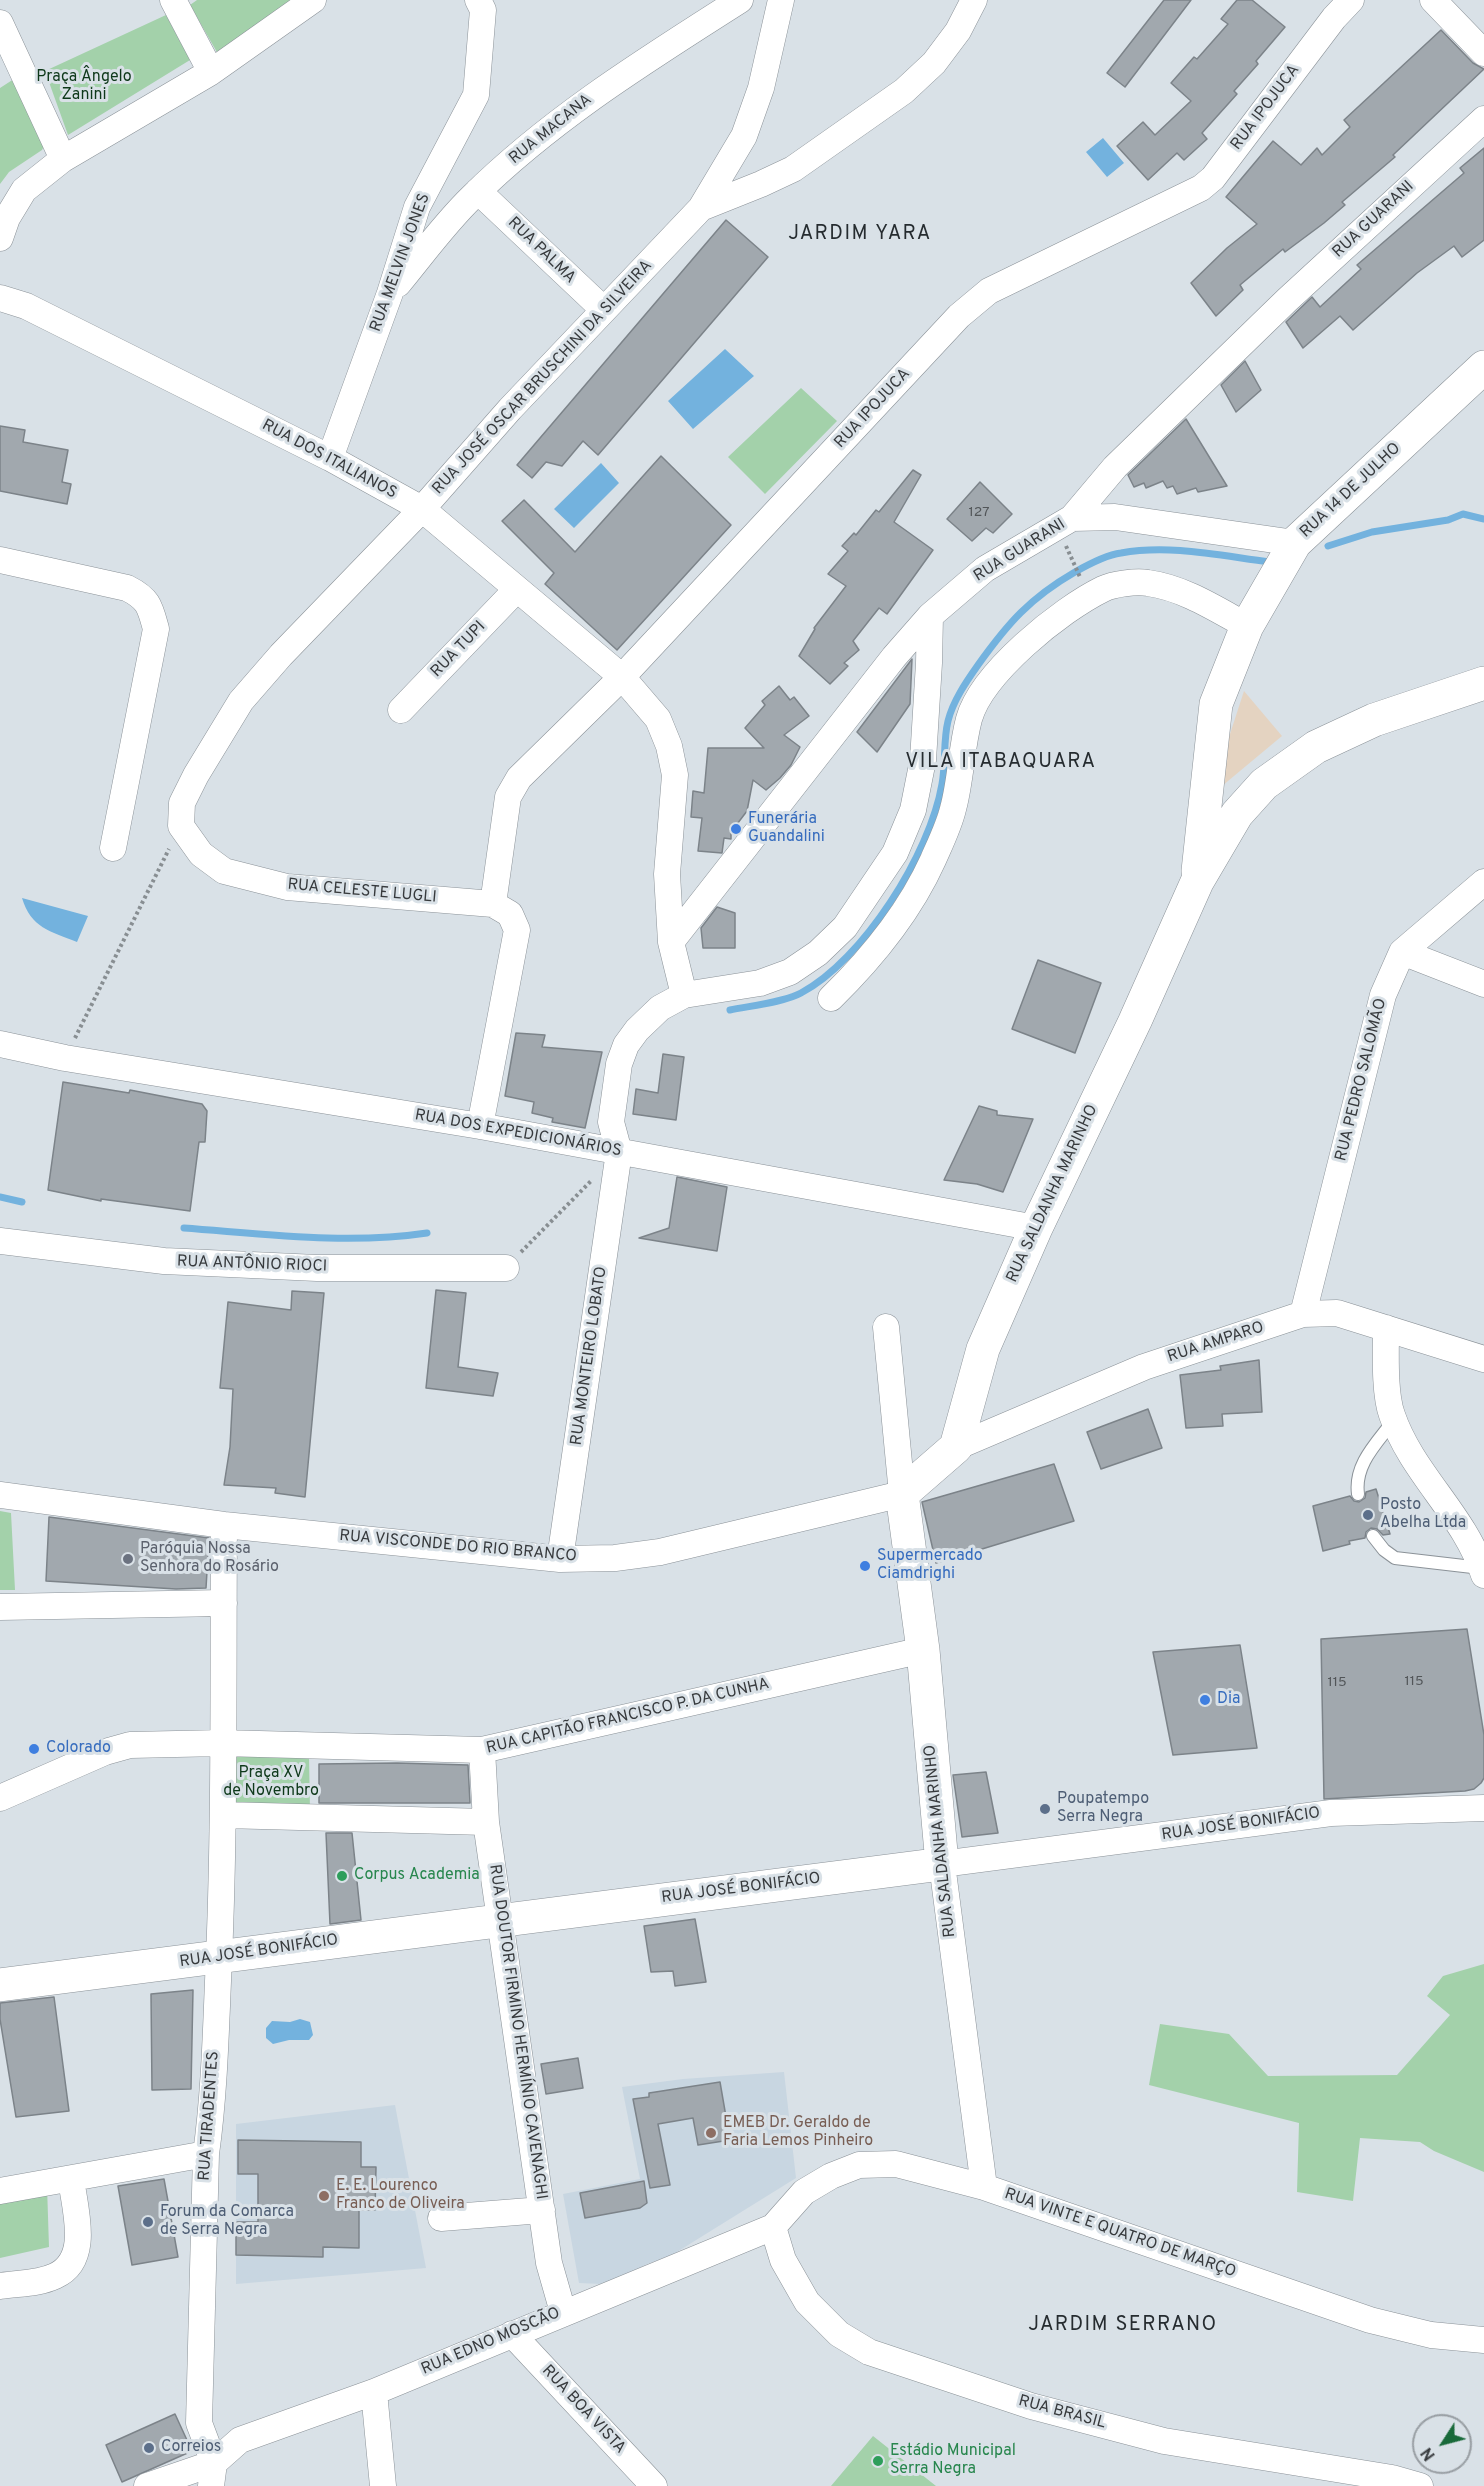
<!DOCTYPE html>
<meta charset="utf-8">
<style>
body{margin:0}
#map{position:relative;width:1484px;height:2486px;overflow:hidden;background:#d9e1e7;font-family:Overpass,sans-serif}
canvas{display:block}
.north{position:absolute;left:1412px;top:2414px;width:60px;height:60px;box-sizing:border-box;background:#d9e1e7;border:2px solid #989ea3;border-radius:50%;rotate:234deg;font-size:16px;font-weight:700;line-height:24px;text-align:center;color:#373a3d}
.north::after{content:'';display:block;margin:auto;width:21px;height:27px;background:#196a3a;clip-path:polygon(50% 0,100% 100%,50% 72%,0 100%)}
</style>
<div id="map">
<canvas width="1484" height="2486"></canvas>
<div class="north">N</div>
</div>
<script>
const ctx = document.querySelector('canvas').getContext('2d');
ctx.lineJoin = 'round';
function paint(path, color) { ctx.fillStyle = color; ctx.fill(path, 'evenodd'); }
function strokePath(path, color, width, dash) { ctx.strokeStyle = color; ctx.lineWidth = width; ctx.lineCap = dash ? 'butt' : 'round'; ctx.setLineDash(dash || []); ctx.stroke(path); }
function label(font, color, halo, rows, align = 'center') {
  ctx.font = font + ' Overpass,sans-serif'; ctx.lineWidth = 6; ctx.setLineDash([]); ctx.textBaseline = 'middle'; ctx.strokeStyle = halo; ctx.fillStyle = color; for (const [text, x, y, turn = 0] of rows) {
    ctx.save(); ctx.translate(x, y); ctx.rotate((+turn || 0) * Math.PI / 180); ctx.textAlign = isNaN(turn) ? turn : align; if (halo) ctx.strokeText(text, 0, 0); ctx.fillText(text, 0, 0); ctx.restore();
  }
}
const commercial = new Path2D(`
 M1244,691L1282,736L1222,786L1216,777Z`);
const built = new Path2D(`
 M784,2072L796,2178L672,2255L647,2264L620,2278L601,2284L579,2283L563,2194L640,2179L622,2087L683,2079Z
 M395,2105L426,2268L236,2284V2124Z`);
const green = new Path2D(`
 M197,0H292L218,54L190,5Z
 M166,15L190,60L68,135L45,71Z
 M17,77L45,144L42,150L9,172L0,184V88Z
 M801,388L837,421L765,494L728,457Z
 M0,1511L11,1513L15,1590H0Z
 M231,1756L309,1757L310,1811L231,1809Z
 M1484,1964V2172L1434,2151L1420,2142L1360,2138L1353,2201L1297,2192L1299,2123L1149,2085L1160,2024L1229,2034L1268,2076L1397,2075L1450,2015L1427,1996L1443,1976Z
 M47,2186L49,2247L0,2258V2197Z
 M873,2436L936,2486H831Z`);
const water = new Path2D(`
 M1103,138L1124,163L1107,177L1086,152Z
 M725,349L754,376L693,429L668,401Z
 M601,463L619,483L574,528L554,509Z
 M22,898L88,916L77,942C50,931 31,928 22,898Z
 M300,2019L310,2022L313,2035L309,2040H289L273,2044L266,2038V2028L272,2021L290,2022Z`);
const stream = new Path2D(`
 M1328,546L1372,532L1448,520L1463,514L1484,519
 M730,1010C749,1006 785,1002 801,993C863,960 930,854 942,784C946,763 943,741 948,721C953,701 966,682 978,665C1008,623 1030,598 1075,572C1089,564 1106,555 1121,553C1170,544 1222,556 1270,562
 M0,1197L22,1202
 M184,1228C265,1234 347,1245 427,1233`);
const building = new Path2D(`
 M1164,0H1191L1125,87L1107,73Z
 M1237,0H1252L1285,27L1256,61L1258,64L1234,91L1237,94L1202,133L1207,139L1184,160L1177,153L1148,180L1117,146L1143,122L1155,135L1191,101L1171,83L1194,57L1197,59L1228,24L1221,19Z
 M1441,30L1473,63L1484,69L1393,155L1395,157L1342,202L1345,205L1324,223L1285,252L1283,249L1240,285L1243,290L1216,316L1191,283L1227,248L1257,224L1226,197L1273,141L1301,165L1317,148L1322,155L1350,127L1344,120Z
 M1484,148V240L1462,257L1454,246L1417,273L1353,330L1340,316L1303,348L1286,322L1312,297L1320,307L1361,269L1357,265L1464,173L1460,168Z
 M726,220L768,257L598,455L583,441L562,466L546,462L532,478L517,465Z
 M1245,361L1261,390L1236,412L1221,385Z
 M1186,419L1227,486L1198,492L1196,488L1177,494L1173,486L1167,488L1163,481L1146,488L1144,483L1134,487L1128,475Z
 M0,426L25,430L23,442L68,450L62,482L71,484L67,504L0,491Z
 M661,456L731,525L617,650L545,584L554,573L502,521L524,500L575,552Z
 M913,470L921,475L894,522L933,550L887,614L879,608L853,641L859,650L844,663L848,666L830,684L799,656L815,629L814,628L846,586L828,574L848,551L842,546L854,533L856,535L876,510L879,512Z
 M980,482L1012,514L993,533L986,528L972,541L947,519Z
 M912,659L910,704L877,752L857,732Z
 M779,686L790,700L794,697L809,716L784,735L800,747L791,765L780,778L766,790L753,780L747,811L731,832V839L724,838L722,853L698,851L702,818L691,817L693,791L704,793L708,748H764L745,728L765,705L762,701Z
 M717,907L735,913V948H703L701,928Z
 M1038,960L1101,983L1075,1053L1012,1029Z
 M516,1033L545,1035L542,1047L602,1052L585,1128L552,1122L553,1118L532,1113L534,1102L505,1096Z
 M663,1054L684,1057L676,1120L633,1114L636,1089L658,1093Z
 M63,1082L129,1093L130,1090L202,1104L207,1111L205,1142H199L190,1211L101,1199V1201L48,1190Z
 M979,1106L997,1111V1115L1033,1119L1003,1192L977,1184L944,1180Z
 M677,1177L727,1187L717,1251L639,1238L669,1228Z
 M436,1290L466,1293L458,1367L498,1373L493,1396L426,1388Z
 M292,1291L324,1293L305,1497L275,1493L276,1488L224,1485L230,1447L233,1389L220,1388L228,1302L291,1310Z
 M1259,1360L1262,1412L1222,1414L1223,1426L1186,1428L1180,1375L1221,1370L1220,1366Z
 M1148,1409L1162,1448L1101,1469L1087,1432Z
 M1054,1464L1074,1521L936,1563L922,1502Z
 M1376,1489L1390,1534L1383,1535L1377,1529L1371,1528L1366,1532L1365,1538L1349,1541L1350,1544L1323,1551L1313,1506L1350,1496L1354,1501L1359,1502L1365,1498L1366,1492Z
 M49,1517L209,1538L206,1588L176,1589L46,1581Z
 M1467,1629L1484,1735V1778L1481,1783L1474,1789L1465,1791L1324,1799L1321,1639Z
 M1240,1645L1257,1748L1173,1755L1153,1652Z
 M397,1763L468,1765L470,1803H319V1764Z
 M986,1772L998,1833L962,1837L953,1775Z
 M326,1833H352L361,1920L330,1924Z
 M695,1919L706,1982L675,1986L673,1971L651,1972L644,1926Z
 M193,1990L191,2089L152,2090L151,1994Z
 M54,1997L69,2111L16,2117L0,2019V2003Z
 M578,2058L583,2088L546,2094L541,2064Z
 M720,2082L730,2140L698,2145L693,2118L658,2124L670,2185L650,2188L633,2099L649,2097V2093Z
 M238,2140L361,2142V2167H376L375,2210H359V2248L323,2247V2257L236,2255V2222H258V2174H238Z
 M164,2179L178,2257L132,2265L118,2186Z
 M644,2181L647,2203L640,2208L585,2218L580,2193Z
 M175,2414L192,2451L122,2482L106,2445Z`);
const path = new Path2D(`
 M1066,546L1080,577
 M75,1038L169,849
 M521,1252L591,1181`);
const lane = new Path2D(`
 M1358,1494C1354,1464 1377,1443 1394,1420
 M1373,1536L1384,1550L1395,1558L1481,1568`);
const street = new Path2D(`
 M173,0L211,72
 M1433,0L1484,53
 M0,23L63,159
 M478,191L604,310
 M701,208L744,136L761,88L781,0
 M0,238L7,218L24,190L63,159L211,72L313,0
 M398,284C422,255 445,223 472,197C552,118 646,60 740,0
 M0,298L26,306L330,458L422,509L622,677L658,719L669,746L675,775L667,874L671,942L684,995
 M330,458L390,293L417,207L476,95L483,10L478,0
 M1072,518L1115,517L1295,543
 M0,560L127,588C149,599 150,607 156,629L113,848
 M401,710L517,589
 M493,904L508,797L519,778L622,677L959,316L989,291L1201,188L1213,178L1334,18L1351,0
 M671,942L894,657L930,616L985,569L1072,518L1115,467L1287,300L1484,119
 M1402,952L1484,984
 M831,998C872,958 909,913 933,860C940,844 949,826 953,809C961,780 961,749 969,719C982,673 1060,610 1103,589C1113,584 1136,581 1148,583C1184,588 1216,609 1247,626
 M0,1044L65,1058L480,1126L1036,1228
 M480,1126L517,930L510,914L493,904L287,887L224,871L201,854L181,826L182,803L196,775L241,701L281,655L422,509L510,409L701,208L761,184L793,169L904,91L934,63L958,31L974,0
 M0,1241L164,1261L317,1268H506
 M1303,1314L1383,995L1402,952L1484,882
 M1386,1328C1386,1352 1384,1393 1392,1415C1412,1474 1465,1515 1484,1575
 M956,1447L1144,1367L1303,1314L1337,1313L1484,1359
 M0,1495L224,1525L560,1559L615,1558L660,1552L902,1494L886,1327
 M560,1559L619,1152L611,1122L619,1064L626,1045L637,1030L660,1008L684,995L760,983L790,972L818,953L845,927L895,853L913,810L923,760L929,663L930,616
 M0,1607L224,1603
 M482,1750L486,1822L549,2263L563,2312
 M0,1798L105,1752L130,1745L222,1743L482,1750L923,1650
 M224,1815L486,1822
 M984,2187L942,1864L1331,1813L1484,1808
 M0,2191L206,2154
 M441,2218L542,2210
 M773,2227L783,2260L807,2302L839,2334L869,2352L1031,2406L1164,2441L1392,2478L1420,2486
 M0,2286C18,2283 38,2284 55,2276C91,2260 75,2210 71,2179
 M512,2334L654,2486
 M374,2392L383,2486
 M147,2486L214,2463L240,2440L374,2392L773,2227L804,2192L831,2176L859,2165L896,2164L984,2187L1370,2320L1431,2335L1484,2340
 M211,2486L214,2463L199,2423L206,2154C215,2089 216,2023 219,1958C225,1814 223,1669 224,1525`);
const secondary = new Path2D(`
 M1198,871L1216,704L1247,626L1295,543L1484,367
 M0,1985L942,1864L923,1650L902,1494L956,1447L983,1349L1036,1228L1135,1021L1197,882L1237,814L1264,784L1316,747L1374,720L1484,683`);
const markers = [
 [736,829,6,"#3f7fe0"],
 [1368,1515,6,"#5c6f8a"],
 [128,1559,6,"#6b7280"],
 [865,1566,6,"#3f7fe0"],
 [1205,1700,6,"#3f7fe0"],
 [34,1749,6,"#3f7fe0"],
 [1045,1809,6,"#5c6f8a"],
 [342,1876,6,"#2e9e5b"],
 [711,2133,6,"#8d6e63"],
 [324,2196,6,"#8d6e63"],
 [148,2222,6,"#5c6f8a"],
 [149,2448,6,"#5c6f8a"],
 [878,2461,6,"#2e9e5b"]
];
const numberNames = [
 ["127",979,513],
 ["115",1414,1682],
 ["115",1337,1683]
];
const parkNames = [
 ["Praça Ângelo",84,78],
 ["Zanini",84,96],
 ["Praça XV",271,1774],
 ["de Novembro",271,1792]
];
const streetNames = [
 ["RUA IPOJUCA",1266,108,-53],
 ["RUA MACANA",551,130,-39],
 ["RUA GUARANI",1374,220,-43],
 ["RUA PALMA",541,251,44],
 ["RUA MELVIN JONES",401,263,-70],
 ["RUA JOSÉ OSCAR BRUSCHINI DA SILVEIRA",543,378,-47],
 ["RUA IPOJUCA",873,409,-47],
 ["RUA DOS ITALIANOS",329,460,28],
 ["RUA 14 DE JULHO",1351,491,-43],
 ["RUA GUARANI",1020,551,-32],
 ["RUA TUPI",459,650,-46],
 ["RUA CELESTE LUGLI",362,892,5],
 ["RUA PEDRO SALOMÃO",1362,1080,-76],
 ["RUA DOS EXPEDICIONÁRIOS",518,1134,10],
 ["RUA SALDANHA MARINHO",1053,1194,-65],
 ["RUA ANTÔNIO RIOCI",252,1265,2],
 ["RUA AMPARO",1216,1343,-18],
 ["RUA MONTEIRO LOBATO",590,1356,-82],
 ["RUA VISCONDE DO RIO BRANCO",458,1547,5],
 ["RUA CAPITÃO FRANCISCO P. DA CUNHA",628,1717,-13],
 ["RUA JOSÉ BONIFÁCIO",1241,1825,-8],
 ["RUA SALDANHA MARINHO",941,1841,-96],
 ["RUA JOSÉ BONIFÁCIO",741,1889,-7],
 ["RUA JOSÉ BONIFÁCIO",259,1952,-8],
 ["RUA DOUTOR FIRMINO HERMÍNIO CAVENAGHI",517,2032,82],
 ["RUA TIRADENTES",210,2116,-86],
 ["RUA VINTE E QUATRO DE MARÇO",1120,2234,19],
 ["RUA EDNO MOSCÃO",491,2342,-23],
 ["RUA BOA VISTA",583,2410,47],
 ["RUA BRASIL",1062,2413,15]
];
const shopNames = [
 ["Funerária",748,820],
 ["Guandalini",748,838],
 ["Supermercado",877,1557],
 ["Ciamdrighi",877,1575],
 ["Dia",1217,1700],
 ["Colorado",46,1749]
];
const serviceNames = [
 ["Posto",1380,1506],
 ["Abelha Ltda",1380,1524],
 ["Poupatempo",1057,1800],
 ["Serra Negra",1057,1818],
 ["Forum da Comarca",160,2213],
 ["de Serra Negra",160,2231],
 ["Correios",161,2448]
];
const worshipNames = [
 ["Paróquia Nossa",140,1550],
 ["Senhora do Rosário",140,1568]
];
const leisureNames = [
 ["Corpus Academia",354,1876],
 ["Estádio Municipal",890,2452],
 ["Serra Negra",890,2470]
];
const educationNames = [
 ["EMEB Dr. Geraldo de",723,2124],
 ["Faria Lemos Pinheiro",723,2142],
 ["E. E. Lourenco",336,2187],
 ["Franco de Oliveira",336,2205]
];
const quarterNames = [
 ["JARDIM YARA",860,235],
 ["VILA ITABAQUARA",1001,763],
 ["JARDIM SERRANO",1123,2326]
];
paint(commercial, '#e4d3c1');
paint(built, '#c8d6e1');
paint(green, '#a3d1aa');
paint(water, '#73b2de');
strokePath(stream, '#73b2de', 7);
paint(building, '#a1a8ae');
strokePath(building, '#7c8389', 1.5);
strokePath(lane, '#8b9298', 14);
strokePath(street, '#8b9298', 27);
strokePath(secondary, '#8b9298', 34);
strokePath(path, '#888e92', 4, [3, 3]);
strokePath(lane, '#fff', 12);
strokePath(street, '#fff', 26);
strokePath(secondary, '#fff', 33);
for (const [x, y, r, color] of markers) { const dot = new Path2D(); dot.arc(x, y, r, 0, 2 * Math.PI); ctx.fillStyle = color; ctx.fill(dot); strokePath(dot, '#d9e1e7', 2); }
label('14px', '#525659', null, numberNames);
label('16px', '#0e391a', '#d9e1e7', parkNames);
label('16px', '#373a3d', '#d9e1e7', streetNames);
label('16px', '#366cbe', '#d9e1e7', shopNames, 'left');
label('16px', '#4e5e75', '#d9e1e7', serviceNames, 'left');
label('16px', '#5b616d', '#d9e1e7', worshipNames, 'left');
label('16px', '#27864d', '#d9e1e7', leisureNames, 'left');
label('16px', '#785e54', '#d9e1e7', educationNames, 'left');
ctx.letterSpacing = '1.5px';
label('20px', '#262c30', '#d9e1e7', quarterNames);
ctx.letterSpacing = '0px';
</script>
